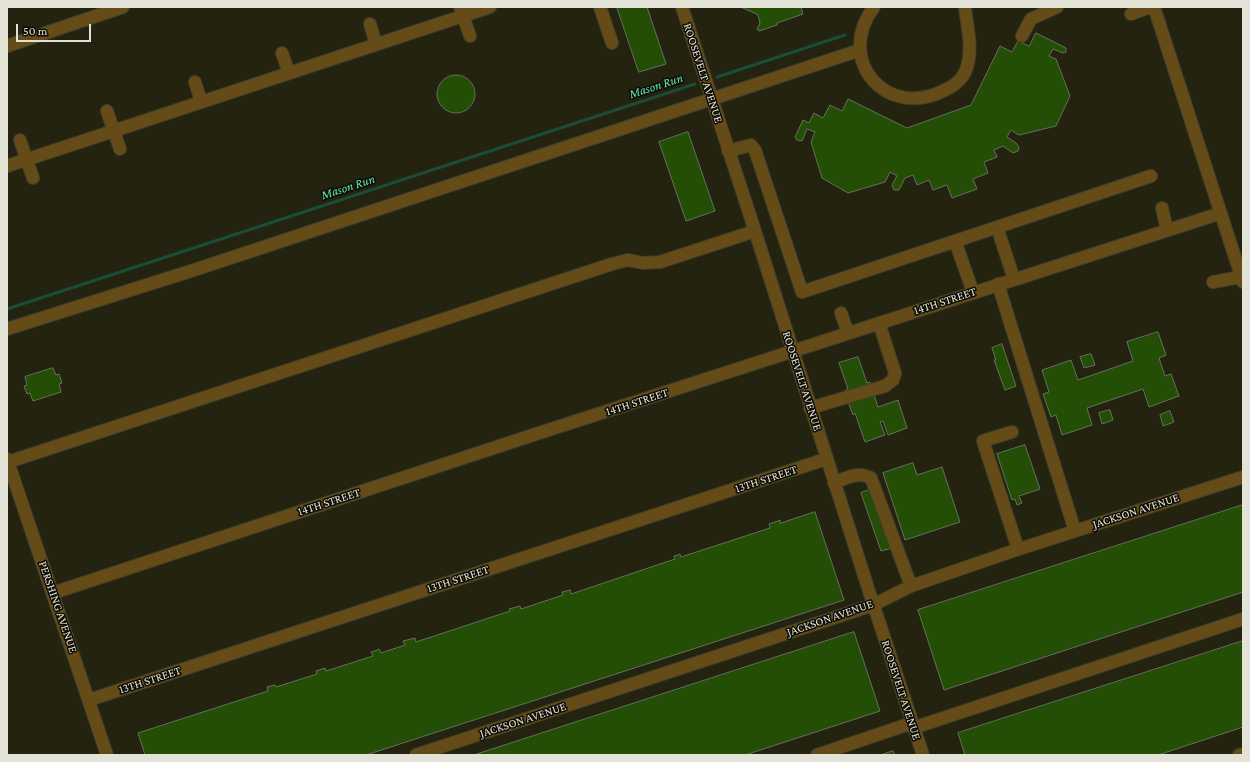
<!DOCTYPE html>
<style>
body{margin:0}
#map{position:relative;width:1250px;height:762px;overflow:hidden;background:#23230f;font-family:"Crimson Pro",serif}
canvas{display:block}
.frame{position:absolute;inset:0;border:8px solid #e2e2d6;pointer-events:none}
.scale{position:absolute;left:16px;top:24px;width:75px;height:18px;box-sizing:border-box;border:2px solid #e2e2d6;border-top:0;padding-left:5px;font-size:12px;line-height:14px;white-space:nowrap;color:#e2e2d6;-webkit-text-stroke:3px #0c0c04;paint-order:stroke}
</style>
<div id="map">
<canvas width="1250" height="762"></canvas>
<div class="frame"></div>
<div class="scale">50 m</div>
</div>
<script>
const ctx = document.querySelector('canvas').getContext('2d');
ctx.lineJoin = 'round';
function strokePath(path, color, width, dash) { ctx.strokeStyle = color; ctx.lineWidth = width; ctx.lineCap = dash ? 'butt' : 'round'; ctx.setLineDash(dash || []); ctx.stroke(path); }
function paint(path, color) { ctx.fillStyle = color; ctx.fill(path, 'evenodd'); }
function label(font, color, halo, rows, align = 'center') {
  ctx.font = font + ' "Crimson Pro",serif'; ctx.lineWidth = 3; ctx.setLineDash([]); ctx.textBaseline = 'middle'; ctx.strokeStyle = halo; ctx.fillStyle = color; for (const [text, x, y, turn = 0] of rows) {
    ctx.save(); ctx.translate(x, y); ctx.rotate((+turn || 0) * Math.PI / 180); ctx.textAlign = isNaN(turn) ? turn : align; if (halo) ctx.strokeText(text, 0, 0); ctx.fillText(text, 0, 0); ctx.restore();
  }
}
const stream = new Path2D(`
 M717,77L845,35
 M7,309L695,84`);
const building = new Path2D(`
 M617,7H647L666,64L639,72Z
 M741,7H801L803,14L777,23V25L759,31L757,29L760,23L758,15Z
 M1036,33L1066,48V52L1063,53L1053,49L1049,56L1056,59L1070,96L1056,126L1019,135L1011,130L1007,137L1016,143L1019,147L1018,151L1013,153L1003,146L994,150L997,157L984,162L988,173L973,179L977,189L952,198L947,185L933,190L929,180L917,185L913,175L905,178L899,190H894L892,185L897,176L890,172L885,182L848,193L822,178L811,142L815,132L807,129L802,141L797,140L795,137L803,120L809,123L814,113L823,118L830,105L842,111L848,99L907,128L971,105L1000,46L1012,52L1018,41L1029,46Z
 M437 94a19 19 0 1 1 38 0a19 19 0 1 1-38 0Z
 M688,132L715,211L686,221L659,142Z
 M1158,332L1166,355L1159,358L1165,376L1171,374L1179,396L1149,407L1143,389L1087,408L1092,425L1062,435L1056,415L1051,417L1043,394L1049,392L1042,370L1071,360L1078,380L1133,361L1127,342Z
 M1002,344L1016,386L1005,390L994,360H996L992,348Z
 M1091,354L1095,365L1084,368L1080,357Z
 M858,357L867,383L870,382L878,407L898,400L907,428L888,435L883,421L880,422L885,435L865,442L855,413L853,415L844,391L848,389L839,363Z
 M53,368L56,375L59,374L62,383L59,384L61,392L33,401L30,393L27,394L24,386L27,385L25,377Z
 M1110,410L1113,420L1102,424L1099,413Z
 M1170,411L1174,422L1163,426L1160,415Z
 M1025,445L1040,489L1019,496L1022,503L1017,505L1015,499L1012,500L997,454Z
 M913,463L917,475L942,467L960,522L905,540L883,473Z
 M872,489L892,548L881,551L861,493Z
 M1243,505V592L944,690L918,610Z
 M815,512L844,600L366,755H145L138,733L268,691L267,687L275,685L276,687L317,674L316,671L325,668L326,671L373,656L371,652L375,651L379,649L381,653L405,645L403,641L415,638L416,642L510,611L509,609L520,606L521,609L563,595L562,592L570,590L571,594L675,559L674,556L678,555L680,554L681,557L770,528L769,524L775,522L780,520V523Z
 M854,632L880,711L745,755H474Z
 M1243,641V727L1158,755H965L958,733Z
 M893,751L895,755H881Z`);
const minor = new Path2D(`
 M460,7L470,36
 M600,7L612,43
 M682,7L755,231L868,588L923,755
 M874,7C834,60 887,122 947,89C956,85 964,77 967,67C973,47 967,27 965,7
 M1154,7L1243,282
 M1131,14L1150,7
 M370,24L376,44
 M1022,36L1031,19L1057,7
 M7,46L123,7
 M282,53L289,73
 M195,82L201,101
 M107,111L120,149
 M20,140L33,178
 M728,151L751,145L755,150L802,292L1151,176
 M7,166L490,7
 M1162,208L1167,230
 M997,227L1014,279
 M955,241L973,292
 M1213,282L1241,277
 M998,284L1075,531
 M841,313L848,333
 M7,329L191,271L860,50
 M810,408L885,386L893,380L895,373L879,323
 M1012,432L983,441L1018,549
 M7,459L107,755
 M8,462L612,264L628,260L643,263L660,262L755,231
 M834,483C846,478 858,471 871,478L911,586
 M53,593L536,434L1221,213
 M89,700L826,459
 M913,728L1243,619
 M416,755L873,605L911,586L1013,551L1243,477
 M817,755L912,723
 M1239,755L1243,754`);
const streetNames = [
 ["ROOSEVELT AVENUE",703,73,72],
 ["14TH STREET",945,301,-18],
 ["ROOSEVELT AVENUE",802,381,72],
 ["14TH STREET",637,402,-18],
 ["13TH STREET",766,479,-18],
 ["14TH STREET",329,502,-18],
 ["JACKSON AVENUE",1136,511,-18],
 ["13TH STREET",458,579,-18],
 ["PERSHING AVENUE",58,607,71],
 ["JACKSON AVENUE",830,618,-19],
 ["13TH STREET",150,680,-18],
 ["ROOSEVELT AVENUE",901,690,72],
 ["JACKSON AVENUE",523,720,-18]
];
const waterNames = [
 ["Mason Run",656,86,-18],
 ["Mason Run",348,187,-18]
];
strokePath(stream, '#1a4c38', 3);
paint(building, '#244e06');
strokePath(building, '#64715e', 1);
strokePath(minor, '#3e3e2b', 14);
strokePath(minor, '#654b18', 12);
label('12px', '#e2e2d6', '#0c0c04', streetNames);
label('italic 13px', '#66e6b1', '#0c0c04', waterNames);
</script>
